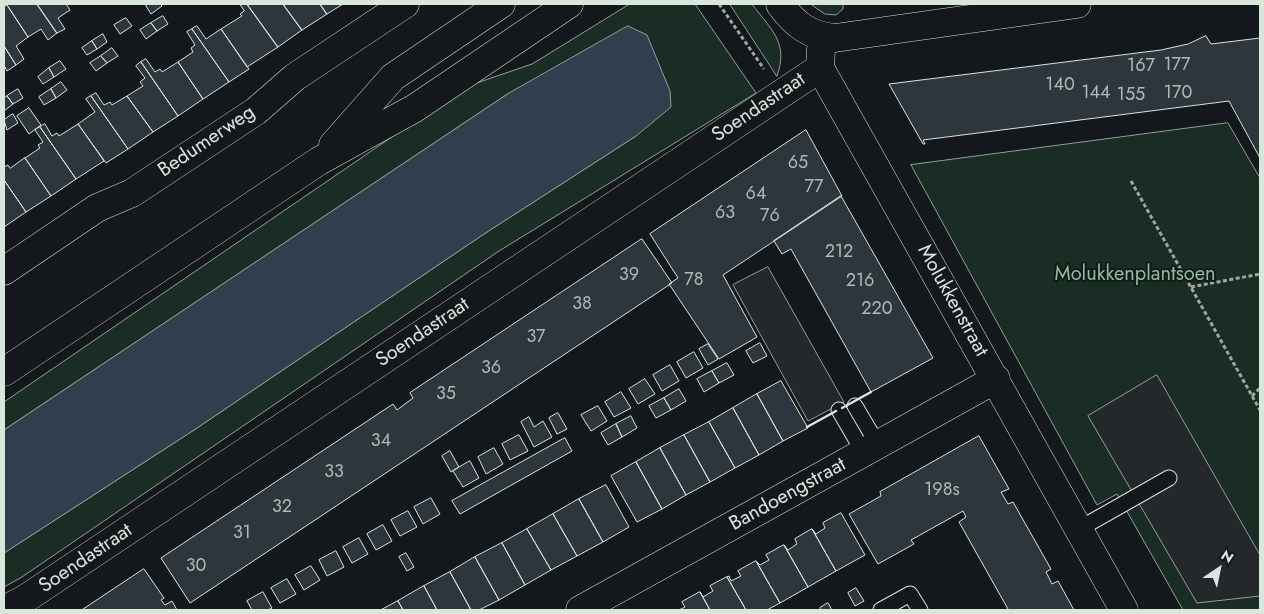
<!DOCTYPE html>
<style>
body{margin:0}
#map{position:relative;width:1264px;height:614px;overflow:hidden;background:#14181c;font-family:Jost,sans-serif}
canvas{display:block}
.frame{position:absolute;inset:0;border:5px solid #d8e6dc;pointer-events:none}
.north{position:absolute;left:1194px;top:544px;width:50px;height:50px;-webkit-text-stroke:4px #14181c;paint-order:stroke;rotate:34deg;font-size:14px;font-weight:700;line-height:20px;text-align:center;color:#d8e6dc}
.north::after{content:'';display:block;margin:auto;width:18px;height:22px;background:#d8e6dc;clip-path:polygon(50% 0,100% 100%,50% 72%,0 100%)}
</style>
<div id="map">
<canvas width="1264" height="614"></canvas>
<div class="frame"></div>
<div class="north">N</div>
</div>
<script>
const ctx = document.querySelector('canvas').getContext('2d');
ctx.lineJoin = 'round';
function paint(path, color) { ctx.fillStyle = color; ctx.fill(path, 'evenodd'); }
function strokePath(path, color, width, dash) { ctx.strokeStyle = color; ctx.lineWidth = width; ctx.lineCap = dash ? 'butt' : 'round'; ctx.setLineDash(dash || []); ctx.stroke(path); }
function label(font, color, halo, rows, align = 'center') {
  ctx.font = font + ' Jost,sans-serif'; ctx.lineWidth = 4; ctx.setLineDash([]); ctx.textBaseline = 'middle'; ctx.strokeStyle = halo; ctx.fillStyle = color; for (const [text, x, y, turn = 0] of rows) {
    ctx.save(); ctx.translate(x, y); ctx.rotate((+turn || 0) * Math.PI / 180); ctx.textAlign = isNaN(turn) ? turn : align; if (halo) ctx.strokeText(text, 0, 0); ctx.fillText(text, 0, 0); ctx.restore();
  }
}
const green = new Path2D(`
 M630,4H695L756,93L499,251L22,577L4,587V553L194,430L484,234L636,136L509,93L4,430V402L465,87L532,64Z
 M730,4H752C771,30 789,42 777,76Z
 M811,4H843V9L836,15L825,14Z
 M1228,123L1260,178V610H1183L1117,494L1097,505L911,165Z`);
const parking = new Path2D(`
 M768,267L844,402L808,421L733,285Z
 M1157,375L1260,555V596L1197,603L1088,416Z`);
const water = new Path2D(`
 M628,26L647,35L670,91L671,107L636,136L484,234L194,430L4,553V430L509,93Z`);
const building = new Path2D(`
 M9,4H37L57,33L48,40L41,29L28,37L7,5Z
 M37,4H66L70,10L58,18L65,29L57,33Z
 M148,4H160L162,6L151,14L146,6Z
 M240,4H247L278,47L247,67L221,29L242,16L240,14L244,11Z
 M247,4H283L302,30L278,47Z
 M283,4H320L327,14L302,30Z
 M320,4H343L327,14Z
 M7,5L28,37L16,46L24,59L16,65L4,46V7Z
 M163,16L168,24L157,31L151,23Z
 M126,18L132,26L120,34L114,25Z
 M151,23L157,31L146,39L140,30Z
 M197,26L206,39L221,29L249,69L229,82L192,29Z
 M192,29L229,82L203,99L178,62L193,52L191,48L195,45L187,32Z
 M103,34L107,42L97,49L92,41Z
 M1206,36L1211,44L1260,38V158L1229,101L923,140L925,144H923L889,84L1161,50L1188,44Z
 M92,41L97,49L87,55L82,48Z
 M4,46L16,65L7,71L4,65Z
 M112,48L118,56L107,63L101,56Z
 M101,56L107,63L96,71L90,63Z
 M146,59L155,72L160,69L162,72L178,62L203,99L178,116L141,62Z
 M60,61L66,69L54,77L49,68Z
 M141,62L178,116L153,132L127,96L143,86L140,82L145,78L136,66Z
 M49,68L54,77L43,84L38,77Z
 M61,82L67,90L56,98L51,89Z
 M18,89L23,98L13,104L7,96Z
 M51,89L56,98L44,105L39,97Z
 M96,93L104,105L110,102L112,105L127,96L153,132L128,149L91,96Z
 M7,96L13,104L4,111V99Z
 M91,96L128,149L106,163L78,124L95,112L86,99Z
 M29,108L41,125L29,134L17,116Z
 M13,114L18,123L7,130L4,120Z
 M45,124L52,136L57,133L59,136L78,124L104,161L76,179L40,127Z
 M40,127L76,179L51,196L25,158L40,148L38,145L43,142L35,130Z
 M806,130L842,196L723,275L757,337L719,359L669,284L678,278L650,234Z
 M25,158L51,196L26,212L4,180V167L8,165L10,168Z
 M4,180L26,212L4,227Z
 M841,196L933,358L871,392L791,249L782,254L774,241Z
 M642,239L672,283L190,603L161,558L393,404L397,410L413,398L410,393Z
 M760,343L767,356L753,363L746,351Z
 M708,344L718,359L708,365L699,349Z
 M694,352L703,368L686,378L677,362Z
 M727,363L734,375L719,383L712,371Z
 M670,365L679,381L662,391L653,375Z
 M712,371L719,383L704,392L697,379Z
 M645,379L655,394L638,404L629,389Z
 M781,381L808,428L783,441L757,394Z
 M679,389L686,401L671,410L664,398Z
 M621,392L631,408L614,417L605,402Z
 M757,394L783,441L759,455L733,408Z
 M664,398L671,410L656,418L649,406Z
 M598,406L607,421L591,431L581,415Z
 M733,408L759,455L735,468L709,422Z
 M558,413L567,429L557,434L549,418Z
 M631,416L637,428L622,437L616,424Z
 M529,417L534,427L543,421L552,437L534,447L521,422Z
 M709,422L735,468L710,482L684,435Z
 M616,424L622,437L608,445L601,433Z
 M519,435L528,451L510,460L502,444Z
 M684,435L710,482L686,495L660,448Z
 M979,436L1009,489L1001,492L1008,504L1013,502L1051,569L1046,572L1052,584L1058,581L1074,610H1005L1008,609L959,522L966,517L963,511L911,540L914,544L878,564L849,514L881,496L880,492Z
 M565,438L572,451L460,514L452,501Z
 M494,448L503,464L486,474L478,457Z
 M660,448L686,495L662,509L636,462Z
 M450,451L459,467L451,472L442,456Z
 M470,461L479,478L463,487L453,471Z
 M636,462L662,509L637,522L611,476Z
 M606,485L629,527L603,542L579,499Z
 M431,498L440,514L423,524L414,507Z
 M579,499L603,542L577,556L553,514Z
 M408,511L417,527L400,536L391,520Z
 M841,513L865,555L836,571L812,529L816,534L825,528L823,523Z
 M553,514L577,556L551,570L527,529Z
 M383,525L392,541L376,550L367,534Z
 M527,529L551,570L525,585L502,543Z
 M812,529L836,571L808,587L784,545L788,550L797,544L795,539Z
 M359,538L368,554L352,563L343,547Z
 M502,543L525,585L499,600L475,557Z
 M784,545L808,587L780,603L756,561L760,565L769,560L766,555Z
 M336,551L344,567L327,576L319,560Z
 M406,553L414,567L407,571L399,557Z
 M475,557L499,600L479,610H471L450,572Z
 M756,561L780,603L767,610H746L727,577L729,576L731,581L741,576L738,571Z
 M311,566L320,580L304,590L295,575Z
 M144,569L164,598L161,600L165,605L172,601L177,610H82Z
 M450,572L471,610H437L424,586Z
 M727,577L746,610H710L700,592L703,597L713,591L710,586Z
 M287,579L296,594L280,603L271,588Z
 M424,586L437,610H403L398,601Z
 M856,588L864,601L855,606L848,593Z
 M263,592L272,608L268,610H252L247,601Z
 M700,592L710,610H679L685,607L682,602Z
 M398,601L403,610H381Z
 M828,603L832,610H821L820,608Z`);
const path = new Path2D(`
 M719,4L764,69
 M1131,181L1260,410
 M1191,287L1260,274
 M1252,396L1260,388`);
const lane = new Path2D(`
 M855,406L878,445
 M839,410L864,453
 M1079,529L1169,478
 M881,610L910,594L920,610`);
const street = new Path2D(`
 M821,49L820,68L1124,610
 M4,271L97,208L132,193L256,111L295,77L405,4
 M4,610L25,599L820,68
 M580,610L996,379`);
const secondary = new Path2D(`
 M780,4C795,25 810,36 835,38L1077,4
 M333,145L393,77L501,4
 M4,372L319,161L415,108L569,4`);
const wall = new Path2D(`
 M842,408L871,392
 M807,427L836,411`);
const numberNames = [
 ["177",1177,66],
 ["167",1141,67],
 ["140",1060,86],
 ["144",1096,94],
 ["170",1178,94],
 ["155",1131,96],
 ["65",798,164],
 ["77",814,188],
 ["64",756,195],
 ["63",725,214],
 ["76",770,217],
 ["212",839,253],
 ["39",629,276],
 ["78",694,281],
 ["216",860,282],
 ["38",582,305],
 ["220",877,310],
 ["37",536,338],
 ["36",491,369],
 ["35",446,395],
 ["34",381,442],
 ["33",334,473],
 ["198s",942,491],
 ["32",282,508],
 ["31",242,534],
 ["30",196,567]
];
const streetNames = [
 ["Soendastraat",759,108,-34],
 ["Bedumerweg",207,142,-34],
 ["Molukkenstraat",952,301,61],
 ["Soendastraat",423,333,-34],
 ["Bandoengstraat",788,495,-29],
 ["Soendastraat",86,559,-34]
];
const parkNames = [
 ["Molukkenplantsoen",1135,275]
];
paint(green, '#1a2d24');
strokePath(green, '#939e99', 1);
paint(parking, '#24282b');
strokePath(parking, '#939e99', 1);
paint(water, '#2f3f4d');
strokePath(water, '#939e99', 1);
paint(building, '#2c363c');
strokePath(building, '#d8e6dc', 1);
strokePath(lane, '#d8e6dc', 17);
strokePath(street, '#d8e6dc', 29);
strokePath(secondary, '#d8e6dc', 29);
strokePath(path, '#9da8a2', 3, [4, 2.5]);
strokePath(lane, '#14181c', 15);
strokePath(street, '#14181c', 28);
strokePath(secondary, '#14181c', 28);
strokePath(wall, '#d8e6dc', 2.5);
label('18px', '#adbab4', null, numberNames);
label('20px', '#d8e6dc', '#14181c', streetNames);
label('20px', '#8ac095', '#14181c', parkNames);
</script>
